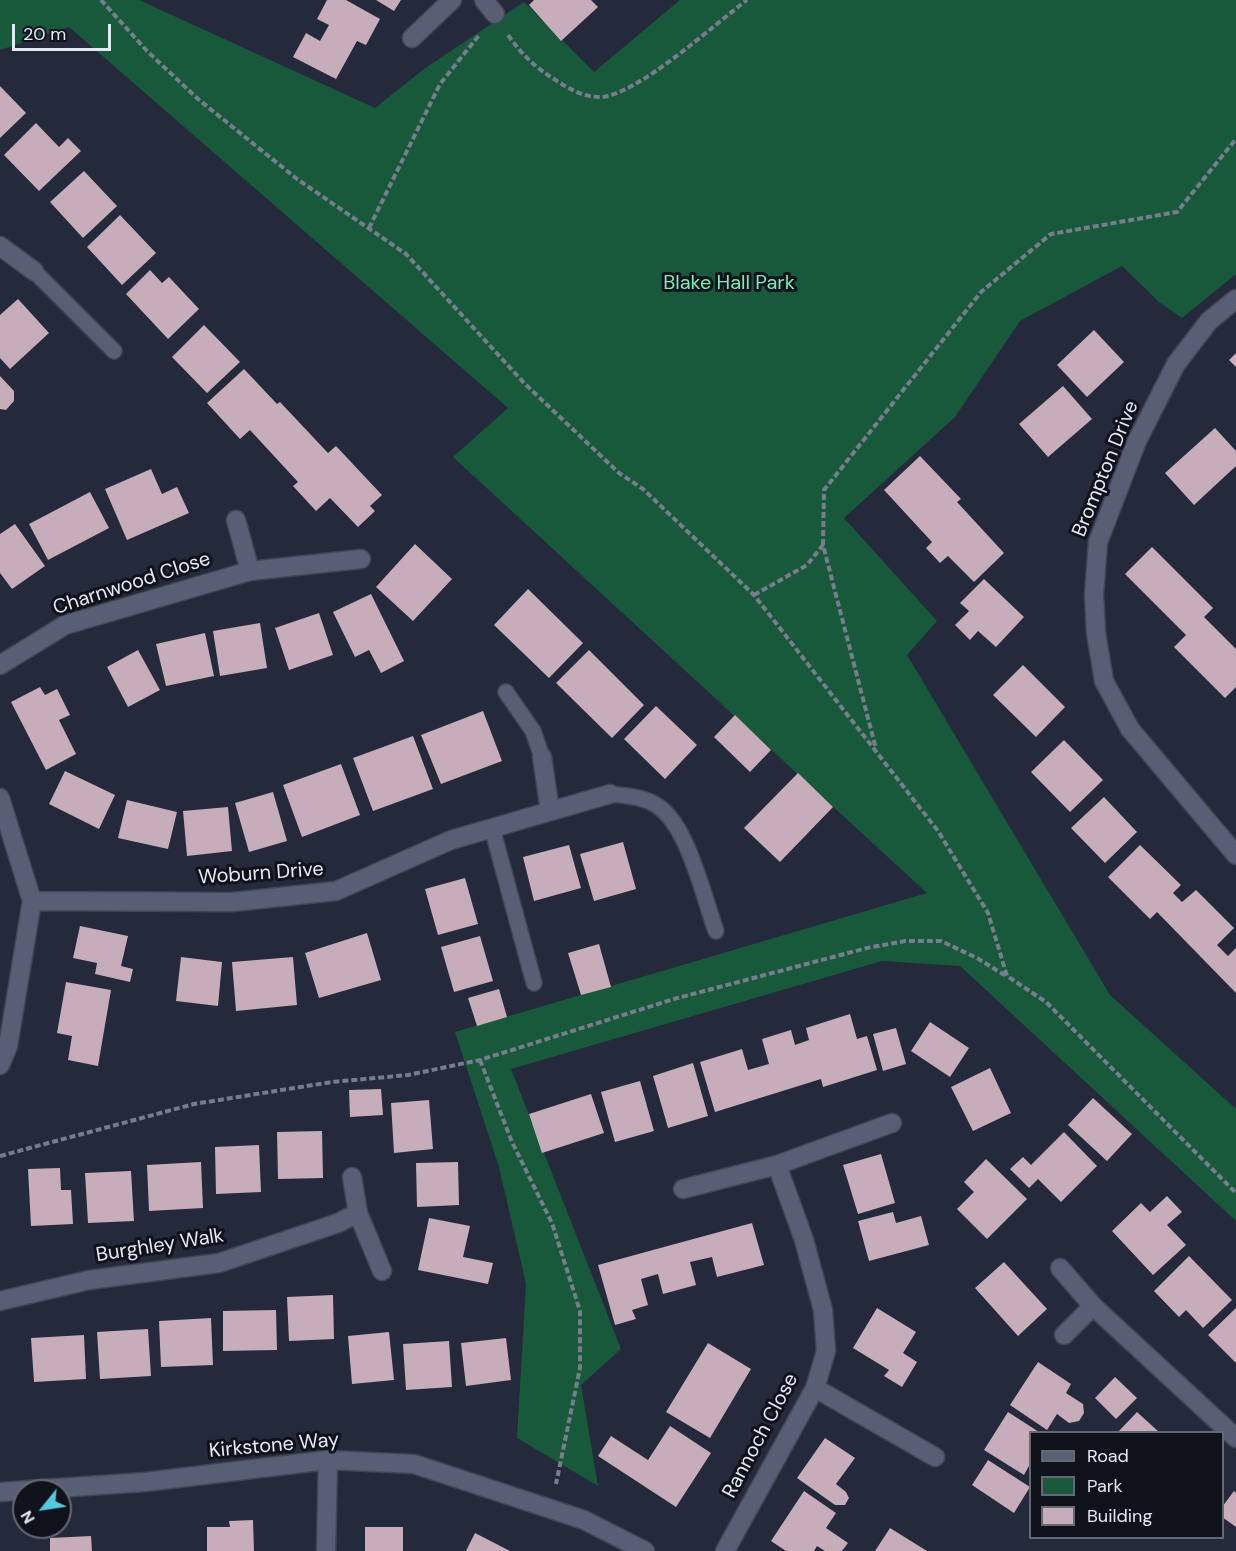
<!DOCTYPE html>
<style>
body{margin:0}
#map{position:relative;width:1236px;height:1551px;overflow:hidden;background:#24293c;font-family:"DM Sans",sans-serif}
canvas{display:block}
.legend{position:absolute;left:1029px;top:1431px;width:195px;height:108px;box-sizing:border-box;background:#10121b;border:2px solid #656873;margin:0;padding:8px 10px;list-style:none;font-size:18px;color:#e5e9f6}
.legend li{display:flex;align-items:center;gap:12px;height:30px}
.legend b{width:30px;border:2px solid #656873}
.north{position:absolute;left:12px;top:1479px;width:60px;height:60px;box-sizing:border-box;background:#10121b;border:2px solid #656873;border-radius:50%;rotate:240deg;font-size:16px;font-weight:700;line-height:24px;text-align:center;color:#e5e9f6}
.north::after{content:'';display:block;margin:auto;width:21px;height:27px;background:#54cadd;clip-path:polygon(50% 0,100% 100%,50% 72%,0 100%)}
.scale{position:absolute;left:12px;top:24px;width:99px;height:27px;box-sizing:border-box;border:3px solid #e5e9f6;border-top:0;padding-left:8px;font-size:18px;line-height:21px;white-space:nowrap;color:#e5e9f6;-webkit-text-stroke:4px #10121b;paint-order:stroke}
</style>
<div id="map">
<canvas width="1236" height="1551"></canvas>
<ul class="legend">
<li><b style="height:8px;background:#585f74"></b>Road</li>
<li><b style="height:16px;background:#18593c"></b>Park</li>
<li><b style="height:16px;background:#c7acb9"></b>Building</li>
</ul>
<div class="north">N</div>
<div class="scale">20 m</div>
</div>
<script>
const ctx = document.querySelector('canvas').getContext('2d');
ctx.lineJoin = 'round';
function paint(path, color) { ctx.fillStyle = color; ctx.fill(path, 'evenodd'); }
function strokePath(path, color, width, dash) { ctx.strokeStyle = color; ctx.lineWidth = width; ctx.lineCap = dash ? 'butt' : 'round'; ctx.setLineDash(dash || []); ctx.stroke(path); }
function label(font, color, halo, rows, align = 'center') {
  ctx.font = font + ' "DM Sans",sans-serif'; ctx.lineWidth = 6; ctx.setLineDash([]); ctx.textBaseline = 'middle'; ctx.strokeStyle = halo; ctx.fillStyle = color; for (const [text, x, y, turn = 0] of rows) {
    ctx.save(); ctx.translate(x, y); ctx.rotate((+turn || 0) * Math.PI / 180); ctx.textAlign = isNaN(turn) ? turn : align; if (halo) ctx.strokeText(text, 0, 0); ctx.fillText(text, 0, 0); ctx.restore();
  }
}
const green = new Path2D(`
 M0,0H139L375,108L424,69L524,2L594,72L680,0H1236V274L1182,318L1159,302L1122,266L1020,321L955,417L844,518L937,621L907,655L1110,995L1236,1109V1221L960,966L882,961L511,1069L621,1349L581,1385L598,1486L517,1438L526,1284L499,1167L455,1032L927,893L453,457L508,408L69,27L0,50Z`);
const building = new Path2D(`
 M327,0H346L380,19L366,45L357,41L336,79L293,57L306,33L320,41L329,25L317,19Z
 M376,0H401L394,11Z
 M534,0H591L598,7L561,41L529,5Z
 M0,86L26,113L0,138Z
 M36,123L59,147L68,138L81,151L39,191L4,155Z
 M84,171L117,206L83,238L50,202Z
 M120,215L156,253L122,285L87,247Z
 M150,270L162,283L169,277L199,309L168,339L126,294Z
 M18,299L49,333L10,369L0,358V315Z
 M204,325L240,362L207,393L172,357Z
 M1094,330L1124,362L1087,397L1057,365Z
 M1236,353V367L1229,360Z
 M244,369L277,404L280,402L328,453L336,446L382,495L370,506L375,511L358,527L330,498L316,511L293,486L298,482L250,430L240,439L207,403Z
 M0,376L14,391V401L6,410L0,409Z
 M1063,386L1092,419L1048,457L1019,424Z
 M1215,428L1236,451V466L1194,505L1165,473Z
 M920,456L961,499L957,502L1004,553L974,582L948,556L940,563L926,548L932,542L884,490Z
 M151,469L162,494L177,487L189,513L127,540L105,489Z
 M90,492L109,528L48,560L29,524Z
 M15,524L45,566L12,589L0,573V534Z
 M415,544L452,579L413,621L376,587Z
 M1152,547L1213,608L1204,617L1236,649V687L1225,698L1174,647L1186,635L1125,574Z
 M984,579L1024,617L996,647L978,631L970,640L955,625L969,611L960,603Z
 M528,589L583,643L549,678L494,625Z
 M371,594L404,661L381,673L369,650L355,657L333,612Z
 M319,613L333,655L289,670L275,628Z
 M260,623L267,668L220,676L213,631Z
 M205,633L214,676L166,686L156,644Z
 M138,650L160,690L128,707L107,667Z
 M589,650L644,705L612,738L556,683Z
 M1023,665L1065,707L1036,737L993,695Z
 M40,687L45,695L57,689L70,715L59,720L76,754L46,770L11,702Z
 M656,706L697,745L665,779L624,739Z
 M483,711L502,761L441,784L421,735Z
 M735,715L771,750L750,772L714,737Z
 M413,736L433,789L373,811L353,758Z
 M1064,740L1103,780L1070,812L1031,772Z
 M341,764L360,815L302,837L283,785Z
 M65,771L115,795L99,829L49,804Z
 M798,773L833,807L780,862L744,828Z
 M273,792L287,841L249,852L235,803Z
 M1104,797L1137,832L1105,863L1071,828Z
 M127,800L177,812L168,849L118,838Z
 M228,807L232,851L187,856L183,811Z
 M623,842L636,889L594,901L580,854Z
 M569,845L581,888L534,901L523,857Z
 M1140,845L1181,885L1173,893L1182,902L1196,890L1234,928L1217,945L1228,956L1236,948V993L1157,912L1150,919L1108,877Z
 M465,878L478,924L438,935L425,889Z
 M80,926L128,936L121,966L133,969L130,982L95,974L97,963L73,958Z
 M367,933L381,980L319,998L305,953Z
 M480,936L493,981L454,992L441,947Z
 M599,944L611,987L581,995L568,953Z
 M181,957L222,962L218,1006L176,1001Z
 M293,957L297,1005L236,1011L232,962Z
 M66,982L111,990L98,1066L68,1060L72,1036L57,1033Z
 M499,989L507,1017L477,1026L468,998Z
 M850,1014L857,1039L867,1036L877,1070L823,1087L821,1079L715,1112L700,1062L742,1049L748,1070L769,1064L762,1039L791,1030L795,1045L809,1040L806,1028Z
 M930,1022L969,1048L950,1077L911,1051Z
 M896,1028L906,1064L883,1071L873,1034Z
 M693,1063L708,1116L668,1128L653,1076Z
 M990,1068L1011,1113L973,1131L951,1087Z
 M640,1081L654,1131L615,1142L601,1092Z
 M381,1089L383,1115L350,1117L349,1090Z
 M591,1094L604,1133L542,1153L529,1114Z
 M1093,1098L1132,1134L1107,1161L1068,1125Z
 M429,1100L433,1149L394,1153L391,1103Z
 M322,1131L323,1178L278,1179L277,1132Z
 M1064,1132L1097,1166L1061,1202L1038,1179L1029,1188L1010,1169L1023,1157L1031,1165Z
 M259,1145L261,1192L216,1194L215,1147Z
 M881,1154L895,1203L858,1214L843,1165Z
 M986,1159L1027,1199L987,1239L957,1209L974,1192L964,1182Z
 M201,1162L203,1208L149,1211L147,1165Z
 M458,1162L459,1205L417,1207L416,1163Z
 M60,1168L61,1190H71L73,1224L31,1226L28,1169Z
 M131,1171L134,1221L88,1223L85,1173Z
 M1167,1196L1182,1212L1167,1225L1186,1245L1153,1275L1112,1231L1141,1203L1150,1212Z
 M893,1212L896,1223L921,1216L929,1245L869,1261L858,1221Z
 M429,1218L470,1226L463,1257L493,1263L488,1284L418,1270Z
 M752,1223L764,1265L717,1277L712,1257L690,1262L696,1285L663,1294L658,1274L641,1279L648,1305L632,1310L636,1319L615,1325L598,1265Z
 M1189,1256L1232,1300L1203,1328L1186,1310L1179,1317L1154,1291Z
 M1004,1262L1047,1309L1018,1336L975,1288Z
 M333,1295L334,1339L289,1341L287,1297Z
 M877,1308L916,1332L903,1353L917,1362L902,1387L884,1376L889,1370L853,1348Z
 M1236,1308V1363L1208,1335Z
 M276,1310L277,1350L223,1351V1311Z
 M211,1318L213,1365L161,1367L159,1321Z
 M148,1329L151,1376L100,1379L97,1332Z
 M389,1332L394,1380L352,1384L348,1336Z
 M84,1335L86,1379L34,1382L31,1338Z
 M506,1338L511,1380L466,1386L461,1343Z
 M449,1341L452,1387L406,1390L403,1344Z
 M708,1343L751,1369L710,1438L666,1412Z
 M1038,1362L1071,1384L1066,1393L1083,1404L1084,1413L1079,1421L1069,1423L1057,1414L1047,1430L1010,1405Z
 M1115,1377L1137,1398L1116,1419L1095,1398Z
 M1008,1412L1039,1432H1030V1464L1024,1475L984,1450Z
 M1137,1412L1159,1432H1118Z
 M670,1426L711,1453L676,1507L598,1456L611,1436L648,1460Z
 M825,1438L855,1458L836,1484L846,1492L849,1498L845,1505H835L797,1478Z
 M988,1460L1030,1487L1014,1513L972,1485Z
 M804,1491L836,1513L826,1528L848,1543L842,1551H825L817,1546L814,1551H786L771,1541Z
 M1234,1491L1236,1493V1527L1222,1517V1507Z
 M253,1520L254,1551H207V1527H230L229,1521Z
 M365,1527H403V1551H365Z
 M890,1528L927,1551H875Z
 M475,1533L510,1551H466Z
 M91,1536L92,1551H50V1538Z`);
const path = new Path2D(`
 M101,0L147,51L198,99L297,179L406,254L524,383L619,473L643,489L754,595L938,831L988,913L1007,976L1046,1002L1236,1193
 M508,35C521,54 535,67 554,79C568,88 582,97 600,97C635,97 716,23 747,0
 M369,228L440,84L480,34
 M823,545L824,490L981,292L1051,234L1177,212L1236,139
 M754,595L807,565L823,545L876,749
 M480,1060L512,1142L552,1223L580,1311V1368L556,1484
 M0,1156L194,1104L332,1082L408,1075L480,1060L674,999L867,948L905,941H941L977,958L1006,976`);
const lane = new Path2D(`
 M34,271L114,351
 M506,692L533,731L542,757
 M610,794C626,796 644,796 659,807C688,827 704,898 716,931
 M492,828L534,983`);
const street = new Path2D(`
 M484,0L495,14
 M412,38L452,0
 M0,246L34,271
 M1236,299L1209,321L1176,364L1137,441L1098,542L1094,595L1096,633L1104,681L1130,729L1236,855
 M236,520L250,571
 M0,665L65,625L250,571L361,559
 M542,757L550,811
 M0,798L32,901L8,1046L0,1065
 M32,901L233,902L336,891L451,840L610,794
 M352,1177L358,1213L382,1271
 M683,1189L777,1165L892,1123
 M1060,1268L1093,1306L1236,1438
 M0,1301L89,1280L219,1263L338,1223L358,1213
 M1064,1335L1093,1306
 M815,1388L935,1457
 M326,1551L328,1460
 M725,1551L815,1388L826,1351L823,1310L804,1240L777,1165`);
const secondary = new Path2D(`
 M0,1492L145,1482L328,1460L414,1464L584,1520L645,1551`);
const parkNames = [
 ["Blake Hall Park",729,284]
];
const streetNames = [
 ["Brompton Drive",1106,469,-68],
 ["Charnwood Close",132,584,-18],
 ["Woburn Drive",261,874,-4],
 ["Burghley Walk",160,1246,-9],
 ["Rannoch Close",761,1436,-62],
 ["Kirkstone Way",274,1446,-5]
];
paint(green, '#18593c');
paint(building, '#c7acb9');
strokePath(lane, '#414556', 18);
strokePath(street, '#414556', 21);
strokePath(secondary, '#414556', 21);
strokePath(path, '#787d8d', 4, [6, 3]);
strokePath(lane, '#585f74', 15);
strokePath(street, '#585f74', 18);
strokePath(secondary, '#585f74', 18);
label('20px', '#76f0b4', '#10121b', parkNames);
label('20px', '#e5e9f6', '#10121b', streetNames);
</script>
